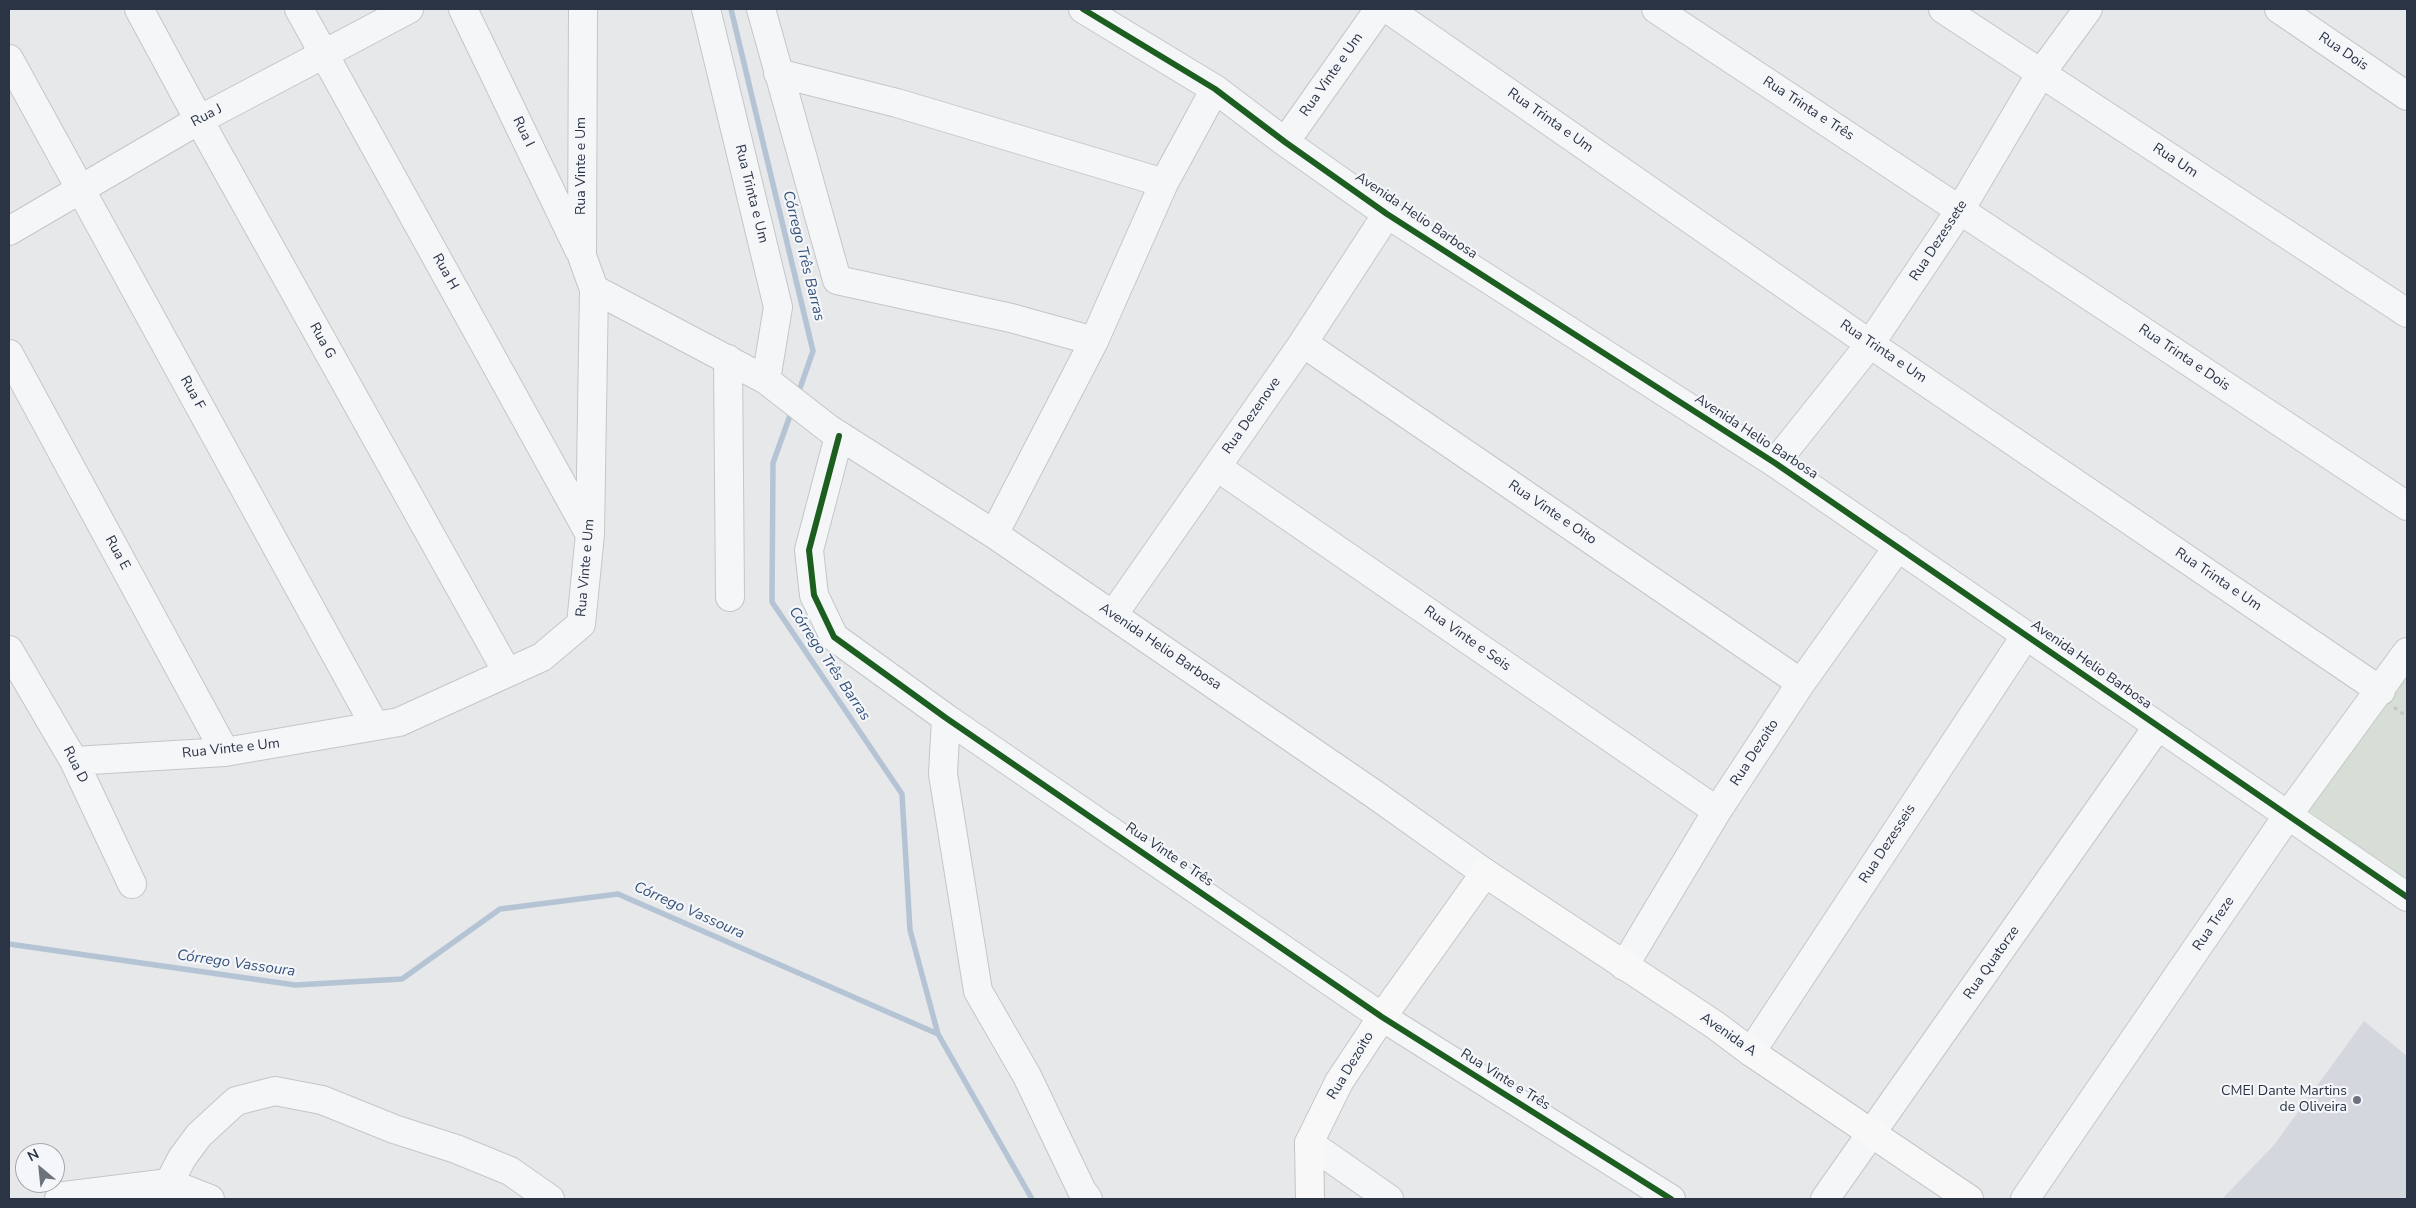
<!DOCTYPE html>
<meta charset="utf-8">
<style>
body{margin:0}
#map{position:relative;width:2416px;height:1208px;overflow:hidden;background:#e6e8ea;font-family:"Nunito Sans",sans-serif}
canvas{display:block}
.frame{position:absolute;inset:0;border:10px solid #2b3445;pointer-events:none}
.north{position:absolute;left:15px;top:1143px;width:50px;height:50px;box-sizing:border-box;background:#f4f6f9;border:1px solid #a4a8b1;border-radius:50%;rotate:332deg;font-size:14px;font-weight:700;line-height:20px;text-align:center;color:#2b3445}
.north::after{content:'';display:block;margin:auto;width:18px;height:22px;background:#6c737f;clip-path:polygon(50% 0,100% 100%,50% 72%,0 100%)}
</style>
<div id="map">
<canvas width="2416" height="1208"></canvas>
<div class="frame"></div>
<div class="north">N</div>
</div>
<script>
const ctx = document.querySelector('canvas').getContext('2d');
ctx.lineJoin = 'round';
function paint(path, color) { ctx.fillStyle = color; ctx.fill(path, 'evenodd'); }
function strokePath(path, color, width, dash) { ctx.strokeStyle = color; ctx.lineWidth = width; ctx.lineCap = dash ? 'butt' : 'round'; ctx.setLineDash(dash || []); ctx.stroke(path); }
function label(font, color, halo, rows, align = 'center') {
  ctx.font = font + ' "Nunito Sans",sans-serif'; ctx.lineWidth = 4.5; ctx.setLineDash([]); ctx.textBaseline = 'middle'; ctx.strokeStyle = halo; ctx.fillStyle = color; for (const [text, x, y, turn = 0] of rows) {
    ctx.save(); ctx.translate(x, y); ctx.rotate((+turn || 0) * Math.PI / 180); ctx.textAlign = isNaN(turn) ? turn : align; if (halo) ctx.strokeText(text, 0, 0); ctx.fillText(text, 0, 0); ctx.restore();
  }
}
const built = new Path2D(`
 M2364,1021L2407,1056V1199H2222L2274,1145Z`);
const green = new Path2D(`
 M2407,652V881L2297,802Z`);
const stream = new Path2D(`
 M731,9L813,351L798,394
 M792,410L773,463L772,602L902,794L910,930L938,1034L1032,1199
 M9,944L295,985L402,979L500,909L618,894L938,1034`);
const path = new Path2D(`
 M2394,707L2407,717`);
const minor = new Path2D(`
 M139,9L199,120L507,672
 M299,9L589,533
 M463,9L579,250
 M706,9L778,307L766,380
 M761,9L837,280L1011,318L1094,341
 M1083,9L1215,89L1285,142L1387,214L1775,463L2407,897
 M1388,9L1870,344L2381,691
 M1656,9L2407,506
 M1943,9L2407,313
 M2279,9L2407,96
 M9,59L375,726
 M778,73L897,103L1164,183
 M1285,142L1379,9
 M9,231L199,120L409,9
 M594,289L766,380L829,429L994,534L1374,794L1485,873
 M1303,343L1801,683
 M9,354L225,752
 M728,359L730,597
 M839,436L809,550L814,595L834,637L946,718L1382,1017L1671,1199
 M1775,463L1870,344L1960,210L2041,73L2088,9
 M1217,467L1717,811
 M994,534L1094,341L1164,183L1215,89
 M1113,615L1303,343L1387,214
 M9,650L74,761L132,884
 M946,718L943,774L978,991L1027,1076L1082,1191L1088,1199
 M74,761L225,752L399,722L542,657L581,624L590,534L594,289L582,256L583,9
 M1624,966L1717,811L1801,683L1898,547
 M1751,1052L2026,635
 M1309,1143L1389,1199
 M59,1199L64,1196L169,1183L210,1199
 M166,1199L169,1183L182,1158L199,1135L236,1101L275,1091L322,1100L394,1129L456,1149L510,1171L550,1199
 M1825,1199L2158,726
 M2025,1199L2288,815L2407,652`);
const major = new Path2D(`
 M1310,1199L1309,1143L1339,1082L1382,1017L1485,873L1715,1025L1751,1052L1969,1199`);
const cycleway = new Path2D(`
 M1083,9L1215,89L1285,142L1387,214L1775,463L2407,897
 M839,436L809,550L814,595L834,637L946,718L1382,1017L1671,1199`);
const markers = [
 [2357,1100,5,"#6c737f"]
];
const streetNames = [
 ["Rua Dois",2343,52,34],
 ["Rua Vinte e Um",1332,75,-55],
 ["Rua Trinta e Três",1808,109,33],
 ["Rua J",207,116,-28],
 ["Rua Trinta e Um",1550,121,35],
 ["Rua I",523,132,64],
 ["Rua Um",2175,161,33],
 ["Rua Vinte e Um",582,166,-90],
 ["Rua Trinta e Um",751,194,76],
 ["Avenida Helio Barbosa",1416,216,34],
 ["Rua Dezessete",1939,241,-57],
 ["Rua H",445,272,61],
 ["Rua G",322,341,61],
 ["Rua Trinta e Um",1883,352,34],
 ["Rua Trinta e Dois",2184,358,34],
 ["Rua F",192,393,61],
 ["Rua Dezenove",1252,416,-55],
 ["Avenida Helio Barbosa",1756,437,33],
 ["Rua Vinte e Oito",1552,513,34],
 ["Rua E",117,553,61],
 ["Rua Vinte e Um",586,568,-85],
 ["Rua Trinta e Um",2218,580,34],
 ["Rua Vinte e Seis",1467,639,35],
 ["Avenida Helio Barbosa",1160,647,34],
 ["Avenida Helio Barbosa",2091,665,35],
 ["Rua Vinte e Um",231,749,-6],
 ["Rua Dezoito",1755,753,-57],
 ["Rua D",75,765,63],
 ["Rua Dezesseis",1888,844,-57],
 ["Rua Vinte e Três",1169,855,34],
 ["Rua Treze",2214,924,-56],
 ["Rua Quatorze",1992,963,-55],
 ["Avenida A",1728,1035,35],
 ["Rua Dezoito",1351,1066,-59],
 ["Rua Vinte e Três",1505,1080,32]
];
const poiNames = [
 ["CMEI Dante Martins",2347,1092],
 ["de Oliveira",2347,1108]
];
const waterNames = [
 ["Córrego Três Barras",803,256,76],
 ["Córrego Três Barras",829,664,56],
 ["Córrego Vassoura",689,911,24],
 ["Córrego Vassoura",236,964,8]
];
paint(built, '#d4d7dd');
paint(green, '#d6ded6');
strokePath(stream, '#b4c4d5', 5.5);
strokePath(minor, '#c4c6c8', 30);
strokePath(major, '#c2c5c8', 30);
strokePath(path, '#c5c6ca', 3, [4, 4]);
strokePath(minor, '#f5f6f7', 28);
strokePath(major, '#f8f8f8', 28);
strokePath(cycleway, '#1b5e20', 6);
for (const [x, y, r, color] of markers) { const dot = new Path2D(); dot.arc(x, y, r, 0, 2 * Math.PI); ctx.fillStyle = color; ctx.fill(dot); strokePath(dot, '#f4f6f9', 2); }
label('14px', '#2b3445', '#f4f6f9', streetNames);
label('14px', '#2b3445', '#f4f6f9', poiNames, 'right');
label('italic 15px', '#34527a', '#f4f6f9', waterNames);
</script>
